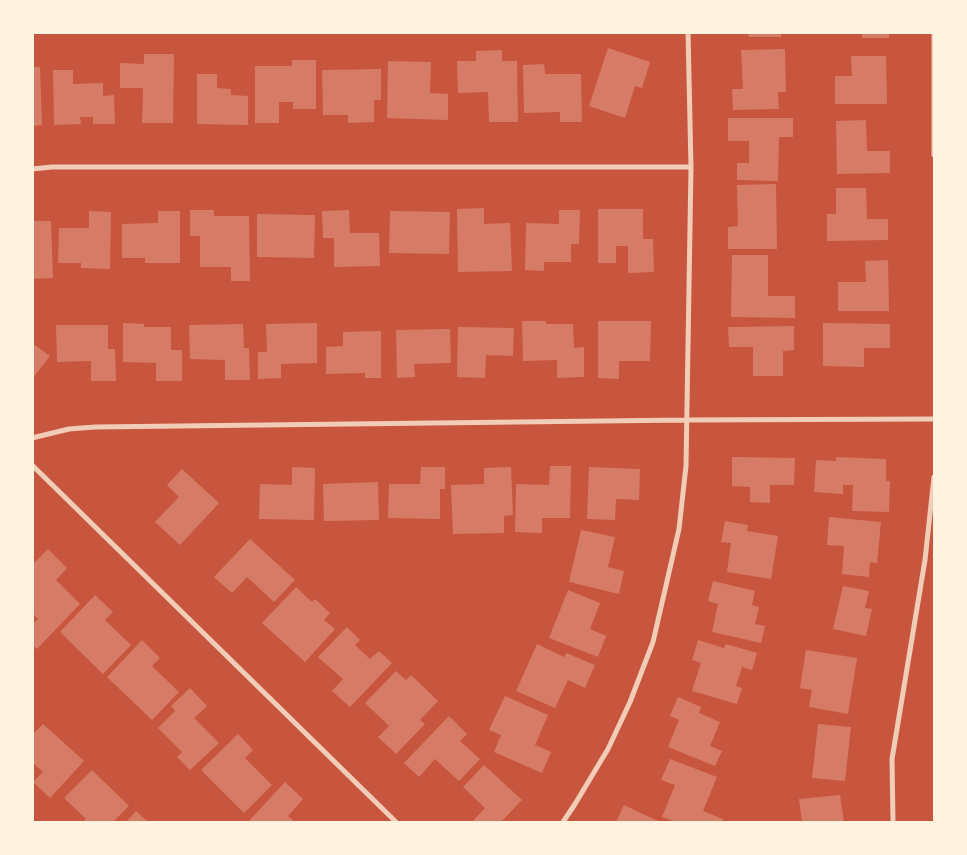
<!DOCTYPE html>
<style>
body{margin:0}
#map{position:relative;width:967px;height:855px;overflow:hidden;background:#c8553d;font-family:"Work Sans",sans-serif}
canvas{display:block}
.frame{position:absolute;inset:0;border:34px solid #fff3e0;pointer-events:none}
</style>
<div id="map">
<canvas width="967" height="855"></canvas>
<div class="frame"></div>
</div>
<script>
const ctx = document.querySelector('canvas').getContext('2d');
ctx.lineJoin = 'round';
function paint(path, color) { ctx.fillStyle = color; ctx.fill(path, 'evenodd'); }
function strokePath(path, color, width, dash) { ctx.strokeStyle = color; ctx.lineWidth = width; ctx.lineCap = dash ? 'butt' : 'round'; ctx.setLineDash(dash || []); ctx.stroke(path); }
const building = new Path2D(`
 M748,32H781V37H749Z
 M862,32H889V38H862Z
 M608,48L650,62L642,88L635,86L625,118L589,106Z
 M785,49L786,92H778L779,109L733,110L732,89H743L741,50Z
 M502,50V61H517L518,122H489L488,92L458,93L457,61H476V51Z
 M144,54H174L173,123H142L143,88H120V63L144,64Z
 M851,56H886L887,104H835V76H852Z
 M292,60H316V109H293V102H279V123H255V66H292Z
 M388,61L431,62L430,93L448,94V120L387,118Z
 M544,64L545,74H581L582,122H560V112L524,113L523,65Z
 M32,67H40L42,125L32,126Z
 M381,69V100H374V122L348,123V115H323L322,70Z
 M53,70H73V84L103,83V96L114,95L115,124H93V117H80L81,124L54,125Z
 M197,74H217V88L231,89V95L248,96V125L197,124Z
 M728,118H793V137H779L778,181L737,180V163H749V141H728Z
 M866,120L867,151H890V173L837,174L836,121Z
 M776,184L777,249H728V227L738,226L737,185Z
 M836,188H866L867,219H888V240L827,241V214H836Z
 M484,208V224L510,223L512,271L458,272L457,209Z
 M598,209H643V239H653L654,272L628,273V246H616V263H598Z
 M190,210H214V216H249L250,281H231V267H200V236H190Z
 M349,210L350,233H379L380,266L334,267V238H323L322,211Z
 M559,210H580L579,244H571V262H544V271L525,270L526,223L559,224Z
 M89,211L111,212L110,269L81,268V263H58L59,228H89Z
 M158,211H180V263H145V258H122V224L158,223Z
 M390,211L450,212L449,254L389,253Z
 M257,214L315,215L314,258L257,257Z
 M32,221H51L53,278L32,279Z
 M732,255H768V296H795V318L731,317Z
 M888,260L889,311H838V282H866L865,261Z
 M522,321H546V324H573L574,348L584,347V377L557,378V360L523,361Z
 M598,321H651L650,361H619V379L598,378Z
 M123,323L144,324V327H171V350H182V381H156V363L123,362Z
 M317,323V363L281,364V378L258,379V352H267L266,324Z
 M823,323L890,324V348H864V367L823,366Z
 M243,324L244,348H249L250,380H225V360L190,359L189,325Z
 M56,325H108V349H115L116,381H91V361L57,362Z
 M794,326V350L783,351V376H753V347H729L728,327Z
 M458,327L514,328L513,356L486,355L485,378L457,377Z
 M450,329L451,363L414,364L415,377L397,378L396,330Z
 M381,331V378H365V373L326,374V347L343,346V332Z
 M32,343L50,356L32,379Z
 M732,457L795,458L794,485H770V503L750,502V487L732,486Z
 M836,457L886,459V481H890L889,512L852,511L853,485H843V494L814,492L816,460L836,461Z
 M550,466H571L570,518H542V533L515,532L516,484L549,485Z
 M292,467L315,468L314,520L259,519L260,484L292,485Z
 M421,467H445V489H440V519L388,518L389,484H420Z
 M511,467L513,515L504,516V533L453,534L451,485L484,484V468Z
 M589,467L640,469L639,500L616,499L615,520L587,519Z
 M182,469L219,503L180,545L155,522L179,497L167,485Z
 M378,482L379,520L324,521L323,484Z
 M829,517L881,522L877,563L870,562L869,577L842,574L844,546L827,545Z
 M725,521L748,525L747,531L778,536L771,579L727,572L731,543L721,542Z
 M581,530L615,537L608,567L624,571L619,594L569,582Z
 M250,539L295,580L274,602L247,577L232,593L214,577Z
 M48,549L67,568L56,580L80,604L37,649L32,645V625L38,619L32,613V565Z
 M713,581L755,591L752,605L759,607L755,624L765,626L761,643L712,632L718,604L708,601Z
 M843,586L869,591L865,608L872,609L866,636L833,629Z
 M296,587L312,602L315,599L330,613L324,620L335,629L305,662L262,623Z
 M568,590L600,603L590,629L606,636L598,657L549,638Z
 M95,595L113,612L105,620L131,645L103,674L60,632Z
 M347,627L360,640L355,645L370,659L379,651L392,663L350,707L332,691L343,679L318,657Z
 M142,640L160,658L152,666L179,692L152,720L107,677Z
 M698,640L724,648L726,644L757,653L752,670L742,667L736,686L742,688L737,704L692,691L701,663L692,660Z
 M537,644L564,657L566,653L595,665L585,688L568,680L555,708L516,691Z
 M806,650L857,658L848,714L809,707L812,690L800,688Z
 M396,671L406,680L411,675L438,701L420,720L425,724L396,754L378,737L389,726L365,703Z
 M190,688L207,706L194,718L219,743L190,770L177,757L182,752L158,728L175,711L171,706Z
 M505,696L548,715L535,745L551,752L542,773L494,752L501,735L489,730Z
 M678,697L701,707L699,713L720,722L710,746L722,751L715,766L668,747L679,720L670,716Z
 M449,716L467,734L460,741L480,759L459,781L435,759L419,777L404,763Z
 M43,724L84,761L50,798L33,782L43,772L32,762V735Z
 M818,724L851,727L845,781L812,778Z
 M238,734L253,750L245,758L272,785L244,813L201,770Z
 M670,759L717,777L703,811L723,819L722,822H675L662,817L675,785L661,780Z
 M484,765L522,800L501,822H472L485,808L463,787Z
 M92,770L129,806L113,822H83L86,819L64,798Z
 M285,782L303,799L288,816L295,822H248Z
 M840,795L844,822H802L799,799Z
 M624,805L660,822H616Z
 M136,811L148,822H126Z`);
const minor = new Path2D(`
 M934,32V155
 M32,169L52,167H691
 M32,438L69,429L95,427L686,420L934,419
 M32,465L396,822
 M563,822L575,804L608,749L630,702L653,642L679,529L686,466L691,167L688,32
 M893,822L892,759L925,560L934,477`);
paint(building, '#d67c66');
strokePath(minor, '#f1ccb7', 5);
</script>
